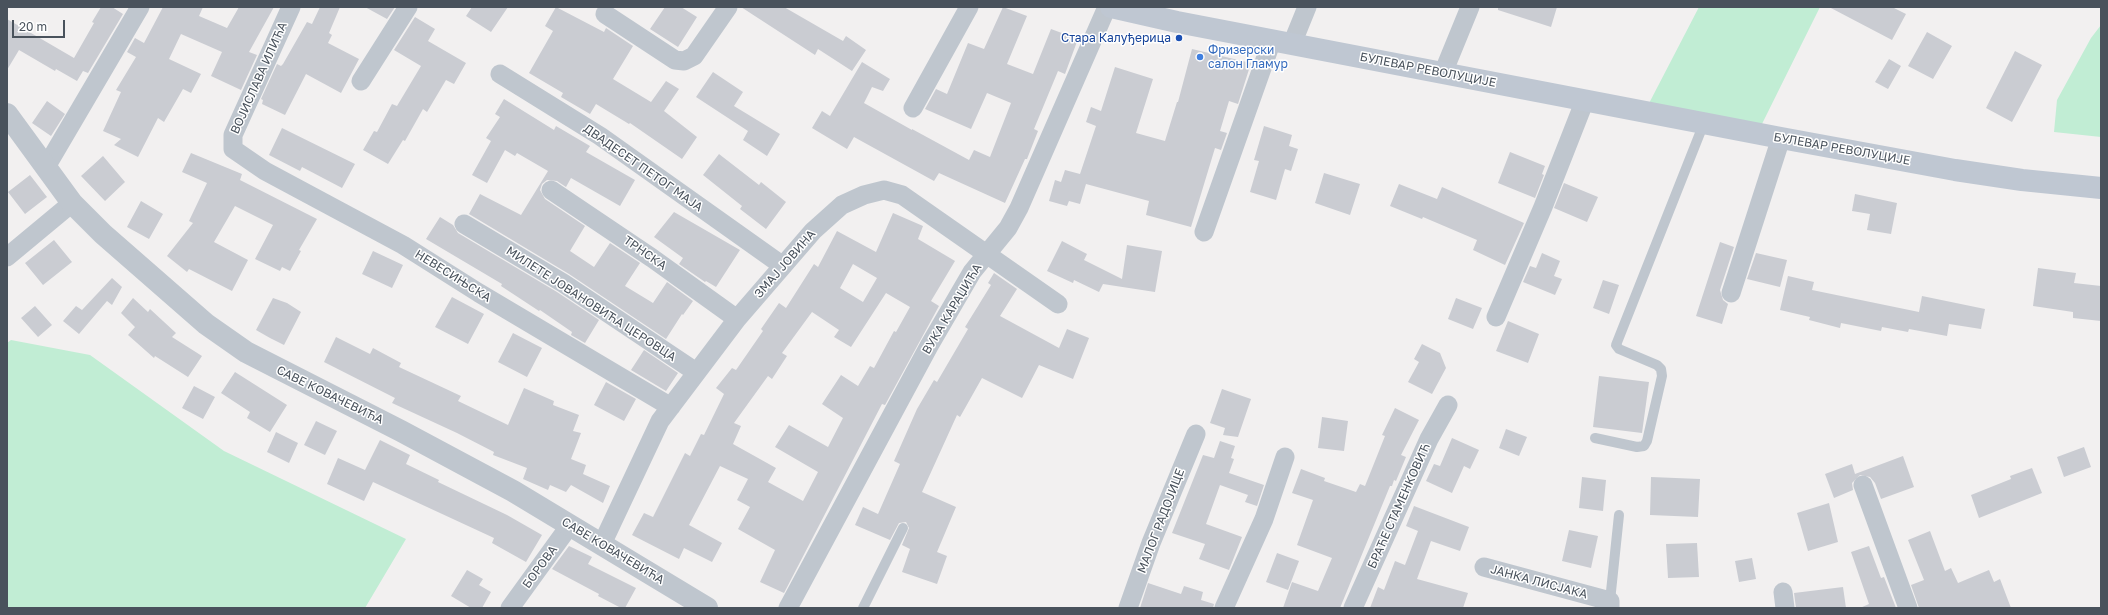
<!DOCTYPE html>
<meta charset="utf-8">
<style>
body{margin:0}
#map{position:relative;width:2108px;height:615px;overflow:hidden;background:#f2f0f0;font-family:"Golos Text",sans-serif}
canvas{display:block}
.frame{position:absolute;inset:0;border:8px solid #49525c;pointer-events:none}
.scale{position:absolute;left:12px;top:20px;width:53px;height:18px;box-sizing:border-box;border:2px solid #49525c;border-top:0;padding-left:5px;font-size:12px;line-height:14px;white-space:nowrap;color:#49525c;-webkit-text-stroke:3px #fff;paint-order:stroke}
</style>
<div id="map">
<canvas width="2108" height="615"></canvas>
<div class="frame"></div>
<div class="scale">20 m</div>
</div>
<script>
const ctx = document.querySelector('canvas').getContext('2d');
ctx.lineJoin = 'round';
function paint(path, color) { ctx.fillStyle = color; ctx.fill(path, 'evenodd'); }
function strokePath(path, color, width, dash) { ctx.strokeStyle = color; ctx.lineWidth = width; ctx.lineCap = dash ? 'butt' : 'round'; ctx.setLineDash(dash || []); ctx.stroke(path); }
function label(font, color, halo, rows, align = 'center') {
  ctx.font = font + ' "Golos Text",sans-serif'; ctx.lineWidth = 3; ctx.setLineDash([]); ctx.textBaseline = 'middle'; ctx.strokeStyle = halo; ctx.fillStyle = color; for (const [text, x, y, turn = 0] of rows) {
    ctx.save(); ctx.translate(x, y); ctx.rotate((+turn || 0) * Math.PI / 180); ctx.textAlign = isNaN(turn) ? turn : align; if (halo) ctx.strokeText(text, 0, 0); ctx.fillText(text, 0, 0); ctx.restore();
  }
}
const green = new Path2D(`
 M1699,7H1820L1757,134L1645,111Z
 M2101,25V137L2054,132L2057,100L2091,38Z
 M11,340L90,355L224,451L406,539L365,608H7V343Z`);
const building = new Path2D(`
 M101,7H112L123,14L88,73L83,71L77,81L56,69L55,71L19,50L7,70V19L74,58L94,23L92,22Z
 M163,7H203L199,16L227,28L239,7H274L249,52L257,55L241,90L211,76L222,52L181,34L169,59L201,74L191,93L183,89L164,122L158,118L138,157L114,145L121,139L103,131L121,92L116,90L136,57L127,52L135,38L144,43Z
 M320,7H340L329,33L332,35L328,43L359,59L341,93L306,74L285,115L262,104L263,100L261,99L277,64L281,66L283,64L307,22L312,24Z
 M365,7H395L387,19Z
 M472,7H508L491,32L466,16Z
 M556,7L604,32L606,28L633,46L613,79L651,102L666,81L679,89L664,111L697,137L682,159L630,123L629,124L596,104L590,114L561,97L563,93L529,73L553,31L545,26Z
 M665,7H681L697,17L678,47L650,29Z
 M741,7H784L843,41L846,36L866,50L852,71L818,49L815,55Z
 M1003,7L1027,16L1007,64L1033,74L1051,29L1078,39L1065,74L1058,71L1034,129L1038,131L1027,159H1025L1005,203L939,173L934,181L854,137L847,149L812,128L822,111L830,116L862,62L890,79L883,91L872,87L864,103L912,130V129L969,160L974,150L990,157L1011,103L987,93L971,129L925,109L936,89L947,94L968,43L984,49Z
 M1498,7H1557L1551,27L1498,10Z
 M1829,7H1892L1906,14L1892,40Z
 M415,17L435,29L428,41L466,63L454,84L446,80L427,112L423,109L405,141L403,140L388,164L363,150L374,131L377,132L392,104L397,106L421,66L394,50Z
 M1927,32L1952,46L1933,79L1908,66Z
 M1192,49L1251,63L1238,104L1229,101L1220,131L1227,133L1221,150L1215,148L1191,227L1146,215L1149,201L1086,184L1080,204L1069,201L1067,206L1049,201L1055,180L1061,182L1065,170L1080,174L1096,126L1086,122L1091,107L1101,111L1115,67L1153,79L1136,133L1165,141L1177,102H1178Z
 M2015,51L2042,65L2012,122L1986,108Z
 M1889,59L1901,66L1888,89L1875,82Z
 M713,72L743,92L734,106L780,134L767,156L743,140L748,131L696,97Z
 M504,99L554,130L556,126L590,146L586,152L635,180L620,206L571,178L566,187L557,181L547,180L542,184L540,190L545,199L585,226L570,251L594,267L610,243L640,263L625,286L653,303L667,282L693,301L683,315L682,314L666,339L569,274L469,214L480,194L521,215L548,171L517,153L515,156L505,150L487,183L472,175L491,141L486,138L500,117L495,114Z
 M47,101L65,114L51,136L32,123Z
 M1264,126L1292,135L1289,146L1298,149L1291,171L1285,169L1276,200L1250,192L1259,161L1254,160Z
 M282,128L355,164L342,188L302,167L300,171L269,155Z
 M1510,152L1545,166L1542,174L1544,175L1535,198L1498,183Z
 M191,153L242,174L240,180L317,219L299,250L301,251L290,271L282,267L280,271L255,259L273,225L235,206L214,242L248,260L232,291L189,269L187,272L167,256L193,223L189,221L207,183L182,172Z
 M719,154L759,185L761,182L786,202L766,229L740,209L742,206L703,175Z
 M103,156L125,182L105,201L81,176Z
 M1324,173L1360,184L1350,215L1315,203Z
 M30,175L47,197L25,214L8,192Z
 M1564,183L1598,197L1587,222L1554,208Z
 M1399,184L1437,199L1442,187L1524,223L1505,265L1473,250L1477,240L1423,217L1422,219L1390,206Z
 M1855,194L1897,203L1891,234L1867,230L1870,214L1852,211Z
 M141,201L163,214L149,239L127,227Z
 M674,212L740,250L716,287L706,281L705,282L679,264L683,258L654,237Z
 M893,213L923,226L918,239L955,261L931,301L939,306L885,405L882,404L784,593L760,582L775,550L738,529L750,507L737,500L748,479L720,466L689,525L722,543L712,562L684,548L679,559L632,535L644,513L653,517L685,453L690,456L701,434L704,435L724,394L716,388L732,368L736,370L763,331L761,329L779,303L786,308L814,264L818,267L837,231L876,252ZM853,264L877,278L863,302L840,288ZM886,293L910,307L896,332L894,331L874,368L870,366L858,386L841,375L822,404L843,418L828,447L789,425L775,447L818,472L803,501L768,482L776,468L733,444L741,426L734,423L768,376L772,379L787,356L782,353L812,312L839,330L834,337L851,347Z
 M440,217L453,225L458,233L557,292L599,320L585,343L571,335L572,332L540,310L539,311L501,286L502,284L426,239Z
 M54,240L72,262L43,285L25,263Z
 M1062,241L1087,254L1084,260L1122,279L1127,245L1162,251L1155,292L1103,284L1099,292L1074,280L1073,283L1047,271Z
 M1720,242L1734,247L1720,290L1723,300L1728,304L1722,324L1696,316Z
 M373,251L403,265L392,288L362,274Z
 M1542,253L1560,261L1554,276L1562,279L1555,295L1523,282L1530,266L1536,268Z
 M1756,253L1787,260L1780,287L1747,279Z
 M2038,268L2076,273L2074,283L2101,286V321L2073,318V312L2033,306Z
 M994,273L1017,289L1000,316L1059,348L1067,329L1089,338L1073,379L1039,365L1022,398L982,378L960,417L957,415L922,492L956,507L937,552L947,556L937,584L902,572L910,549L902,545L909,528L906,522L899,523L890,540L855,525L863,507L878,514L900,464L894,461L917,409L934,380L937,382L968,329L965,327L991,285L988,283Z
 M1788,276L1814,282L1812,290L1919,312L1922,296L1985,309L1981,329L1949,324L1947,336L1909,329L1908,332L1882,327L1881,331L1841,323L1840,328L1809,320L1810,317L1780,310Z
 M112,278L122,287L112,305L107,301L79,334L63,321L76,306L82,310Z
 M1603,280L1619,285L1609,314L1593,308Z
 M452,297L484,314L468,344L435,327Z
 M133,298L148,312L150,309L176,333L172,337L202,356L188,377L155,356L154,358L128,335L135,327L121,313Z
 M273,298L287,303L301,312L284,345L270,338L256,330Z
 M1456,298L1482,308L1473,329L1448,319Z
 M35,306L52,325L38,337L21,318Z
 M1508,321L1539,334L1528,363L1496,351Z
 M513,333L542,348L527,377L498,362Z
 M336,337L370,354L373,348L401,363L399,367L461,396L458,401L508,425L524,388L554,401L553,405L579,415L573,431L581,433L571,459L586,465L583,474L610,486L603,503L571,485L566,492L550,485L548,490L523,479L527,468L493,455L494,452L457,433L392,403L395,398L324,362Z
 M1422,344L1440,353L1446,368L1432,394L1408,382L1419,362L1414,359Z
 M644,350L678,373L666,391L631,370Z
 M235,372L287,405L270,432L247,418L250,412L221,393Z
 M1599,376L1649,382L1642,433L1593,427Z
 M606,382L636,399L624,421L594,405Z
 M194,386L215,397L203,419L182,408Z
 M1222,389L1251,399L1238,437L1223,435L1225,428L1210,423Z
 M1395,408L1419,420L1401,455L1406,457L1396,481L1394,480L1392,486H1390L1340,608H1283L1292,582L1318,591L1332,558L1297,545L1313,500L1292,493L1301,469L1325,478L1324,481L1356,492L1360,484L1365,486L1385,436L1382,435Z
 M1322,417L1348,421L1344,451L1318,448Z
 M316,421L337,431L325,455L304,445Z
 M1506,429L1527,437L1519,456L1499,448Z
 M276,432L298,443L289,463L267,452Z
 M1452,438L1479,450L1470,469L1464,466L1452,493L1426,481L1434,464L1440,466Z
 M380,440L410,455L406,464L439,480L438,482L507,515L542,535L526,562L492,543L494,538L373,482L364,501L327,484L338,458L365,470Z
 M1220,441L1235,446L1231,458L1234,459L1229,473L1264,485L1257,506L1245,502L1248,495L1220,485L1206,524L1242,537L1229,570L1199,559L1205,544L1172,533L1203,455L1214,458Z
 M2084,447L2091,467L2064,477L2057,457Z
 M1903,456L1914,487L1881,499L1875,483L1870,477L1860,475L1852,483L1853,490L1834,498L1825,474L1852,464L1855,474Z
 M2032,468L2042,493L1979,518L1971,495L2011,479L2010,476Z
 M1582,477L1606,480L1603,511L1579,508Z
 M1651,477L1700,479L1698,517L1650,515Z
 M1829,503L1838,542L1808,551L1797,513Z
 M1414,506L1469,527L1460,551L1431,541L1417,579L1468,593L1463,608H1370L1378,587L1384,590L1395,561L1405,565L1418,531L1406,526Z
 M1569,530L1598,536L1591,568L1562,561Z
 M1930,531L1945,571L1951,568L1958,583L1989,570L1994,582L2000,579L2011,608H1919L1911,585L1924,580L1908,540Z
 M1697,543L1699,577L1668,578L1666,544Z
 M569,546L592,557L588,564L636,588L625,608H621L598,596L599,594L552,569Z
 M1869,546L1881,578L1884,577L1896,608H1860L1869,604L1851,552Z
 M1277,553L1299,561L1288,590L1266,582Z
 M1752,558L1756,579L1739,582L1735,561Z
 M467,570L483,579L479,585L491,592L482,608H471L451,596Z
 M1148,583L1181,594L1184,586L1203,592L1201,600L1214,604L1213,608H1140Z
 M1843,587L1846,608H1796L1794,593Z`);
const service = new Path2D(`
 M1595,438L1637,447L1644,446L1647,441L1662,376L1661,369L1657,365L1619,349L1616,345L1704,123
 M1610,601L1619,515
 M863,608L903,528`);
const minor = new Path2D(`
 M291,7L233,135V149L265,171L403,245L479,293L671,407
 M605,14L675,60L684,61L694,56L728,7
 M1292,44L1307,7
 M1443,73L1470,7
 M500,74L600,136L783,266
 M361,81L408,7
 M913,108L969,7
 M46,167L140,7
 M551,190L652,258L737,319
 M464,224L563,283L696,372
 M1204,232L1272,40
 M7,257L72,203
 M1731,293L1781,138
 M1496,317L1543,207L1585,100
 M1863,485L1908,608
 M602,544L660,421L737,319L813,231L842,205L864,195L884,190L902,195L1058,304
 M1484,567L1610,601V608
 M1783,592L1785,608
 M510,608L570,525
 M788,608L929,346L972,272L1008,228L1019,208L1107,7
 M1128,608L1151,543L1196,434
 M1224,608L1264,519L1285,457
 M1353,608L1429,439L1448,405`);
const tertiary = new Path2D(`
 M7,114L72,203L103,234L206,324L246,352L401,431L513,491L707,608`);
const secondary = new Path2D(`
 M1111,7L1177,22L1781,138L1955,170L2022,180L2101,188`);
const markers = [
 [1179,38,4,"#1a4fb4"],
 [1200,57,4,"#3f7fe0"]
];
const transitNames = [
 ["Стара Калуђерица",1171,38]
];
const shopNames = [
 ["Фризерски",1208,50],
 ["салон Гламур",1208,64]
];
const streetNames = [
 ["БУЛЕВАР РЕВОЛУЦИЈЕ",1428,70,11],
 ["ВОЈИСЛАВА ИЛИЋА",259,78,-66],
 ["БУЛЕВАР РЕВОЛУЦИЈЕ",1842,149,10],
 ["ДВАДЕСЕТ ПЕТОГ МАЈА",643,168,35],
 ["ТРНСКА",645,253,35],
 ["ЗМАЈ ЈОВИНА",785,264,-49],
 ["НЕВЕСИЊСКА",453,276,32],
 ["МИЛЕТЕ ЈОВАНОВИЋА ЦЕРОВЦА",591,304,33],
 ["ВУКА КАРАЏИЋА",952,309,-59],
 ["САВЕ КОВАЧЕВИЋА",330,395,26],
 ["БРАЋЕ СТАМЕНКОВИЋ",1399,506,-66],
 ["МАЛОГ РАДОЈИЦЕ",1161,521,-69],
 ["САВЕ КОВАЧЕВИЋА",613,551,31],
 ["БОРОВА",540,567,-54],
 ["ЈАНКА ЛИСЈАКА",1539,582,15]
];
paint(green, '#c1edd4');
paint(building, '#caccd2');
strokePath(service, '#bfc6ce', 10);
strokePath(minor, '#bfc6ce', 19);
strokePath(tertiary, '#bfc6ce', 22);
strokePath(secondary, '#bfc7d2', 22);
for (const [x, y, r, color] of markers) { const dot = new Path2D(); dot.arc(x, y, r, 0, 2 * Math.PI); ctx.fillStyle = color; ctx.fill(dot); strokePath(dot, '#fff', 1.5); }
label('12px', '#164399', '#fff', transitNames, 'right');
label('12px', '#366cbe', '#fff', shopNames, 'left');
label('12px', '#49525c', '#fff', streetNames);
</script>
